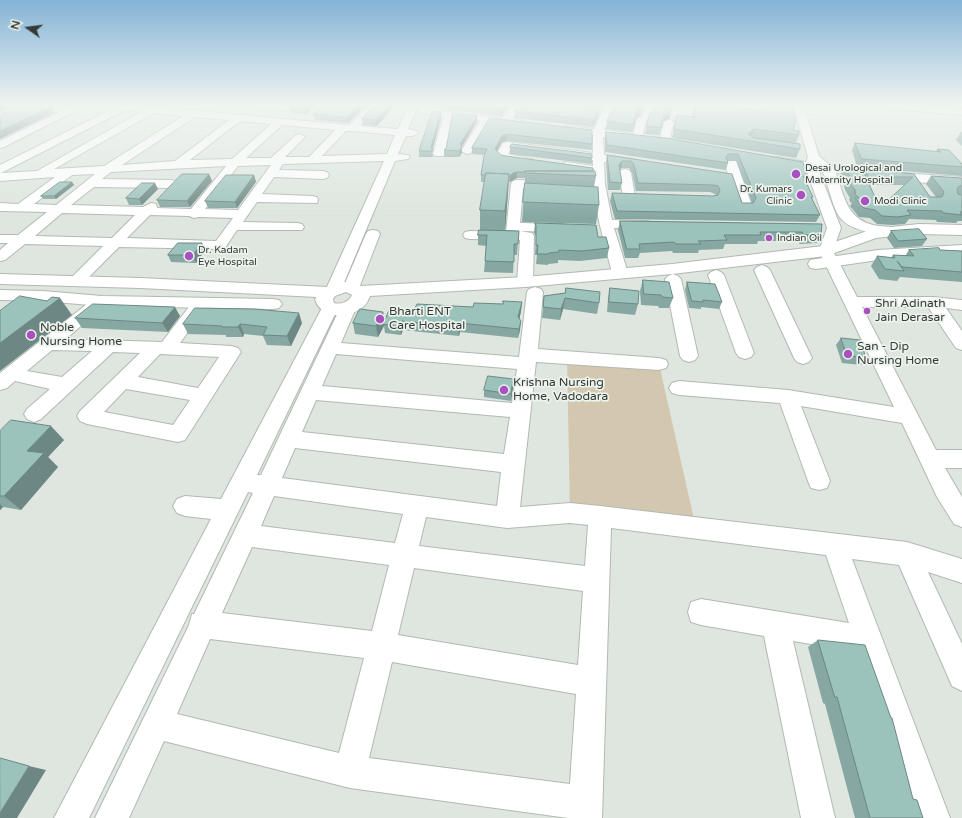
<!DOCTYPE html>
<style>
body{margin:0}
#map{position:relative;width:962px;height:818px;overflow:hidden;background:#dee6df;font-family:"Varela Round",sans-serif}
canvas{display:block}
.north{position:absolute;left:8px;top:8px;width:40px;height:40px;-webkit-text-stroke:3px #ebf3ec;paint-order:stroke;rotate:284deg;font-size:11px;font-weight:700;line-height:16px;text-align:center;color:#373a38}
.north::after{content:'';display:block;margin:auto;width:14px;height:18px;background:#373a38;clip-path:polygon(50% 0,100% 100%,50% 72%,0 100%)}
</style>
<div id="map">
<canvas width="962" height="818"></canvas>
<div class="north">N</div>
</div>
<script>
const ctx = document.querySelector('canvas').getContext('2d');
ctx.lineJoin = 'round';
function paint(path, color) { ctx.fillStyle = color; ctx.fill(path, 'evenodd'); }
function strokePath(path, color, width, dash) { ctx.strokeStyle = color; ctx.lineWidth = width; ctx.lineCap = dash ? 'butt' : 'round'; ctx.setLineDash(dash || []); ctx.stroke(path); }
function label(font, color, halo, rows, align = 'center') {
  ctx.font = font + ' "Varela Round",sans-serif'; ctx.lineWidth = 3.5; ctx.setLineDash([]); ctx.textBaseline = 'middle'; ctx.strokeStyle = halo; ctx.fillStyle = color; for (const [text, x, y, turn = 0] of rows) {
    ctx.save(); ctx.translate(x, y); ctx.rotate((+turn || 0) * Math.PI / 180); ctx.textAlign = isNaN(turn) ? turn : align; if (halo) ctx.strokeText(text, 0, 0); ctx.fillText(text, 0, 0); ctx.restore();
  }
}
const green = new Path2D(`
 M567,357L659,364L696,528L570,513Z`);
const minor = new Path2D(`
 M76,104H124L349,125L370,104H380L360,126L398,129L409,104H419L408,129L417,131L418,133L413,136H406L398,154L408,155L410,157L408,159L395,161L340,292L334,294L328,292L326,289L384,161L283,164L279,170L323,171L327,172L329,175L327,178L323,179L274,177L262,194L312,196L317,197L318,200L317,203L257,202L243,222L297,223L302,224L304,227L302,230H237L225,248L220,249L119,247L82,284L76,286L70,284L68,281L103,246L25,244L5,260L0,261V250L8,243H0V235H18L47,212L0,211V203L18,204L55,177L0,181V165L112,109L85,106L4,147L0,148V141ZM125,110L141,112L37,171L1,173ZM154,113L183,116L104,166L54,169ZM195,117L229,120L175,161L122,165ZM240,121L271,124L232,159L190,160ZM282,125L335,130L309,157H285L305,137L300,134L296,135L271,158H246ZM346,131H352L395,135L387,154L322,156ZM271,165L238,210L205,209L238,166ZM226,166L191,209L157,208L156,204L151,203L143,207L71,205L94,187L172,188L176,187L178,184L176,181L172,180L102,179L111,172ZM95,174L56,205L34,204L72,175ZM62,213L135,215L112,238L35,236ZM150,215L189,216L194,218L199,217L233,218L216,241L127,238Z
 M244,104C255,104 293,101 300,108L295,111L249,107Z
 M513,104H523L512,119L520,120L521,122L520,124L489,122L471,153L467,154L461,151L480,121L452,118L445,154L443,156H435L433,154L443,117L419,112L417,110L422,107L448,112L502,118Z
 M606,104H616L604,130L633,134L637,119L642,116L646,104H656L652,116L647,119L641,140L637,141L603,137L604,155L633,159L637,160L639,162L637,164L633,165L604,162L605,184L612,220L646,221L651,222L653,225L651,228L646,229L614,228L628,273L625,276L620,278L615,276L612,273C604,240 593,207 593,173L566,170L562,168L560,166L562,164L566,162L593,166V160L511,149L508,154L532,159L534,161L532,163L528,164L500,159L496,155L503,143L507,142L593,153V135L566,132L561,129L566,126L594,129Z
 M793,104H803L819,156L831,166L914,174L962,177V185L914,182L836,173C844,195 846,218 873,225C881,227 890,226 898,228L900,231L898,234L893,235C875,234 846,231 837,213C831,200 828,185 823,172L819,171L841,228L833,251L857,297H933L962,300V310L946,308L962,331V350L956,348L928,307H862L936,450H962V468H945L962,497V527L954,524L937,497L902,423L801,406L830,481L827,488L819,490L811,488L808,481L780,403L679,395L672,393L669,388L672,383L679,381L788,390L894,407L819,251L827,228L806,169L777,163L773,162L771,160L773,158L777,157L806,162L808,157Z
 M867,104H903L962,109V115L872,107Z
 M669,119L674,122L669,141L668,143H660L659,141L664,122Z
 M727,149L733,152L752,206L750,209H740L738,206L721,152Z
 M625,169L629,170L631,173L635,196L633,199H625L623,196L619,173L621,170Z
 M517,180H551L555,181L557,184L555,187L551,188H523L520,223L562,224L567,225L569,228L567,231L562,232L520,231L532,233L534,236L533,282L531,285L525,287L519,285L517,282L520,240L470,239L465,238L463,235L465,232L470,231L506,232L511,184L513,181Z
 M373,230L378,231L380,234L359,288L357,291L351,293L345,291L343,288L366,234L368,231Z
 M762,265L767,267L770,270L812,358L809,362L803,364L797,362L794,358L754,270L757,267Z
 M716,270L721,272L724,275L754,353L751,357L745,359L739,357L736,353L708,275L711,272Z
 M673,274L678,276L681,279L698,356L695,360L689,362L683,360L680,356L665,279L668,276Z
 M535,287L541,289L543,292L538,349L659,358L666,360L668,364L666,368L659,370L536,362L520,507L570,503L600,506L907,542L962,559V583L928,572L962,644V691L952,686L899,565L852,559L950,818H916L859,652L793,641L835,818H801L764,636L701,625L691,622L688,612L691,602L701,599L849,623L826,555L611,528L602,818H568L350,788L164,741L129,818H95L189,625L192,614H194L253,493L248,492L89,818H54L211,519L185,516L177,513L173,506L177,499L185,496L221,499L324,304L330,303L336,304L338,308L257,475H261L342,304L348,303L354,304L356,308L341,343L519,357L527,292L529,289ZM336,354L517,369L512,403L322,386ZM316,400L510,417L504,454L302,432ZM295,448L501,472L497,506L282,478ZM274,496L403,514L395,543L261,526ZM426,517L507,528L570,523L588,525L585,566L419,546ZM252,547L389,565L372,631L222,613ZM414,568L583,591L578,665L398,635ZM210,639L364,658L339,753L177,714ZM392,662L576,694L570,784L369,758Z
 M201,298L207,299L209,303L180,343L232,346L238,348L241,352L185,440L178,442L87,424L80,421L77,416L80,411L140,353L113,352L41,419L34,422L27,419L24,414L27,409L50,389L15,381L7,388L0,390V373L92,300L98,299L104,300L106,304L66,339L162,342L195,299ZM52,350L92,351L62,377L27,371ZM160,354L219,357L198,388L138,377ZM126,389L190,400L173,425L104,412Z`);
const highway = new Path2D(`
 M919,224L962,225V235L919,234L893,236L876,238L826,256L672,274L525,287L370,296C368,300 367,304 363,307C349,319 320,319 315,299L317,297L140,288L0,284V274L140,278L328,287L345,282L361,286L525,277L672,264L823,246L873,229ZM346,292L352,295C349,302 340,305 334,303L333,299L335,296Z
 M962,245V255L878,260L816,269L810,268L808,264L810,260L816,259L878,250Z
 M0,290L43,291L102,296L273,299L279,300L282,304L279,308L273,309L102,306L43,301L0,300Z`);
const wall = new Path2D(`
 M298,104H317L306,114L291,113L290,107Z
 M325,104H368L348,123L315,120L313,114Z
 M376,104H396L377,126L363,125L362,119Z
 M436,104H511L501,116L437,108Z
 M572,104H605L603,107Z
 M690,104H707L702,105L793,130L799,135L796,143L800,149L796,158L672,138L677,115L692,117L693,112L694,106Z
 M655,109L670,118L663,122L659,135L645,134L650,113Z
 M515,111L599,115L593,127L515,118Z
 M441,112V118L432,150L433,157H419V151Z
 M641,115L636,119L632,132L606,129L607,121Z
 M490,118L592,144V150L507,141L502,142L497,151L501,155L593,171L596,176L594,187L599,205L596,224L522,222L525,178H517L513,180L510,182H509L505,230L519,231L517,255H514L513,273L484,272L485,261L486,246L478,245V235L480,230V210L485,182H481V175L484,155L472,154V148Z
 M477,122L462,147V153L459,157H444V150Z
 M606,132L803,162L807,177L805,181L813,197L812,199L820,215L816,222L615,219L610,201L612,193L713,196L716,195L715,194L710,192L636,191L632,173L629,168H621L620,170L622,183L620,190H608L606,162L607,155L732,174L742,203H752L736,161H727L728,163L726,170L605,152V139Z
 M961,132H962V146L956,140Z
 M855,143L936,152L937,149L962,164V176L857,167L852,150Z
 M510,147L592,158V164L510,154Z
 M844,167L864,172L865,169L914,174L930,197H936L926,184L931,176L962,178V194H959L962,195V221H958L956,223L937,222L936,220L909,219L905,224L892,225L877,224L870,218L859,217L850,206L852,203L850,202V201L849,200L850,198L845,190V189L844,187L845,183L840,177L841,176L840,175ZM870,185H905L884,204L874,195Z
 M209,174L212,181L190,207H160L157,200Z
 M254,175L256,182L237,208H208L205,201Z
 M72,182L74,185L56,199H43L41,196Z
 M158,189L142,205H129L126,198Z
 M620,221L822,224L821,234L817,243L800,244L797,241H758L757,244H725L723,249L699,250L698,253H673L672,251L640,253L638,258H625L618,230Z
 M535,223L598,237L609,248L607,258L580,261L558,260V263L548,264V265L536,264L537,255H535L536,236L534,233Z
 M891,231L927,239L922,246L894,248L887,238Z
 M202,243L205,250L196,263L171,262L168,255Z
 M909,250H940L962,251V282L900,277L897,281L879,279L871,266L877,256L891,258L893,255L905,256Z
 M643,280L673,298L669,308H659L658,306L641,305L640,291Z
 M687,282L722,302L719,309L701,307V309L689,308L685,290Z
 M610,288L638,304L635,315L607,312L608,299Z
 M565,293L599,303L597,314L563,309L560,320L542,318L544,296Z
 M522,302L521,311L519,319L520,330L518,338L460,332L459,336L403,330L401,335L385,333L384,326L378,337L355,334L353,323L383,312L385,322L414,310L473,307Z
 M180,316L168,332L82,328L75,318Z
 M302,323L291,346L267,345L263,336L244,334L243,337H226V335L188,334L183,324Z
 M841,338L866,358L861,365L842,363L836,345Z
 M513,387L511,401L484,397V390Z
 M0,431L64,440L48,457L58,467L21,510L3,507L0,510Z
 M818,640L913,799L923,818H855L825,704L823,703L808,647Z`);
const shadedWall = new Path2D(`
 M2,104H17L0,112V105Z
 M50,104H51L52,106L54,113L0,139V131Z
 M309,104H317L306,114L304,108Z
 M361,104H368L348,123L347,118Z
 M390,104H396L377,126L376,120Z
 M506,104H511L501,116L502,109Z
 M644,104H645L641,115L636,119L632,132L637,111Z
 M696,104H707L695,106Z
 M600,108L599,115L593,127L594,120Z
 M671,111L670,118L663,122L659,135L664,114Z
 M441,112V118L432,151L431,147Z
 M477,116V122L461,148L462,147V153L459,157L460,144Z
 M754,129L751,138L748,134Z
 M507,134V141L502,142L495,155V149L502,136Z
 M622,161L621,168L618,172L619,165Z
 M517,172V178L513,180L510,182V176L513,173Z
 M209,174L212,181L190,207L187,201Z
 M509,174L508,192L505,230V211Z
 M254,175L256,182L237,208L235,202Z
 M72,182L74,185L56,199L54,196Z
 M155,183L158,189L142,205L139,199Z
 M202,243L205,250L196,263L193,255Z
 M60,298L72,315L0,371V343Z
 M565,298L563,309L560,320L561,309Z
 M522,302L521,311L518,326V317Z
 M175,307L180,316L168,332L162,323Z
 M383,312L385,323L383,324L384,326L378,337L376,326Z
 M299,313L302,323L291,346L287,336Z
 M402,321L403,330L401,335L400,327Z
 M521,321L520,330L518,338L519,329Z
 M459,323L460,332L459,336L458,327Z
 M240,324L244,334L243,337L238,327Z
 M513,379V387L511,401V394Z
 M51,426L64,440L48,457L58,467L21,510L4,496L27,451Z
 M0,504L3,507L0,510Z
 M29,766L46,770L17,818H0V813Z`);
const building = new Path2D(`
 M25,104H50L51,107L0,131V115Z
 M298,104H309L304,108L290,107Z
 M325,104H361L347,118L313,114Z
 M376,104H390L376,120L362,119Z
 M457,104H506L502,109Z
 M520,104H558L600,108L594,120L515,111Z
 M616,104H644L642,108L637,111L633,125L607,121Z
 M657,104H672L671,111L664,114L661,128L646,126L650,113L655,109Z
 M695,104L756,110L784,104H791L796,121L793,130L799,131V135L754,129L748,134L754,138L800,144V149L674,129L677,115L694,117Z
 M433,111L441,112L431,147L433,151H419L422,141Z
 M453,114L477,116L460,144L462,147L459,151L444,150L446,148Z
 M490,118L592,130V144L507,134L502,136L495,149L501,155L506,156L593,168V171H525V172H517L513,173L510,176H509V174L486,173V175H481L484,156L487,149L472,148Z
 M606,132L666,138L803,162L807,177L803,176L813,197H811L820,215L617,211L612,193L713,196L718,195L720,190L718,186L713,185L638,183L634,165L631,161H622L619,165L622,183L610,182L607,155L732,174L742,203H753L756,198L738,154H728L726,157L728,163L607,145Z
 M855,143L941,152L937,149L949,150L962,164V167L862,159Z
 M512,144L592,154V158L510,147Z
 M844,167L862,169L874,195L884,204L913,177H868L865,169L914,174L930,197H942L944,192L931,176L962,178V186H959L957,190L958,194L962,195V212H960L962,215L943,213L942,211L907,210L911,215L897,217L882,216L875,210L864,208L855,198H859L854,193H856L854,191H856L849,182H851L848,179H853L844,169H846Z
 M525,171H595L596,176L525,173Z
 M486,173L509,174L505,211L480,210Z
 M182,174H209L187,201L157,200Z
 M226,175H254L235,202L205,201Z
 M60,182H72L54,196H41Z
 M142,183H155L139,199L126,198Z
 M525,183L598,187L599,205L523,202Z
 M620,221L822,224L821,234L804,235L802,232H760L761,235H724L727,240L698,241L701,244H676L674,242L639,244L640,249H627Z
 M535,223L596,225L598,237H606L609,248L582,251L559,250V252L549,253V254H537L538,245H536V226Z
 M919,229L927,239L898,241L891,231Z
 M479,230L519,231L518,244H514V262L485,261L487,235H478Z
 M178,243H202L193,255H168Z
 M939,248L940,250L962,251V272L902,267L897,261L904,271L885,269L877,256L895,258L893,255L914,256L909,250Z
 M643,280L669,282L673,298L662,297L661,295L644,294Z
 M687,282L715,284L722,302L703,300V302L692,301Z
 M566,288L600,292L599,303L565,298L561,309L543,307L544,296L565,293Z
 M610,288L639,291L638,304L609,302Z
 M20,296L47,301L52,297L60,298L0,343V311Z
 M503,301L522,302L518,317L521,321L519,329L459,323L458,327L402,321L400,327L383,324L390,308L414,310L417,304L473,307L474,303L503,304Z
 M93,304L175,307L162,323L75,318Z
 M195,308L254,309L299,313L287,336L263,335L267,327L240,324L238,327H222V326L183,324Z
 M360,309L383,312L376,326L353,323Z
 M841,338L860,340L866,358L847,355Z
 M488,376L513,379L511,394L484,390Z
 M11,420L51,426L27,451L44,453L4,496H0V431Z
 M818,640L865,645L891,718H892L913,799L917,800L923,818H870L837,697H835Z
 M0,758L29,766L0,813Z`);
const markers = [
 [796,174,5,"#a952bf"],
 [801,195,5,"#a952bf"],
 [865,201,5,"#a952bf"],
 [769,238,4,"#a952bf"],
 [189,256,5,"#a952bf"],
 [867,311,4,"#a952bf"],
 [380,319,5,"#a952bf"],
 [31,335,5,"#a952bf"],
 [848,354,5,"#a952bf"],
 [504,390,5,"#a952bf"]
];
const farPoinames = [
 ["Desai Urological and",805,168],
 ["Maternity Hospital",805,180],
 ["Dr. Kumars",792,189,"right"],
 ["Clinic",792,201,"right"],
 ["Modi Clinic",874,201],
 ["Indian Oil",777,238],
 ["Dr. Kadam",198,250],
 ["Eye Hospital",198,262]
];
const poiNames = [
 ["Shri Adinath",875,304],
 ["Jain Derasar",875,318],
 ["Bharti ENT",389,312],
 ["Care Hospital",389,326],
 ["Noble",40,328],
 ["Nursing Home",40,342],
 ["San - Dip",857,347],
 ["Nursing Home",857,361],
 ["Krishna Nursing",513,383],
 ["Home, Vadodara",513,397]
];
paint(green, '#d4c7af');
strokePath(minor, '#b1b9b2', 2);
strokePath(highway, '#b1b9b2', 2);
paint(minor, '#fff');
paint(highway, '#fff');
paint(wall, '#86a7a2');
paint(shadedWall, '#6d8884');
paint(building, '#9cc2bc');
strokePath(building, '#6d8884', 1);
const sky = ctx.createLinearGradient(0, 0, 0, 218);
sky.addColorStop(0, '#84b3d6');
sky.addColorStop(0.48, '#f0f4f1');
sky.addColorStop(1, '#f0f4f100');
ctx.fillStyle = sky;
ctx.fillRect(0, 0, 962, 218);
for (const [x, y, r, color] of markers) { const dot = new Path2D(); dot.arc(x, y, r, 0, 2 * Math.PI); ctx.fillStyle = color; ctx.fill(dot); strokePath(dot, '#ebf3ec', 1.5); }
label('10px', '#373a38', '#ebf3ec', farPoinames, 'left');
label('12px', '#373a38', '#ebf3ec', poiNames, 'left');
</script>
